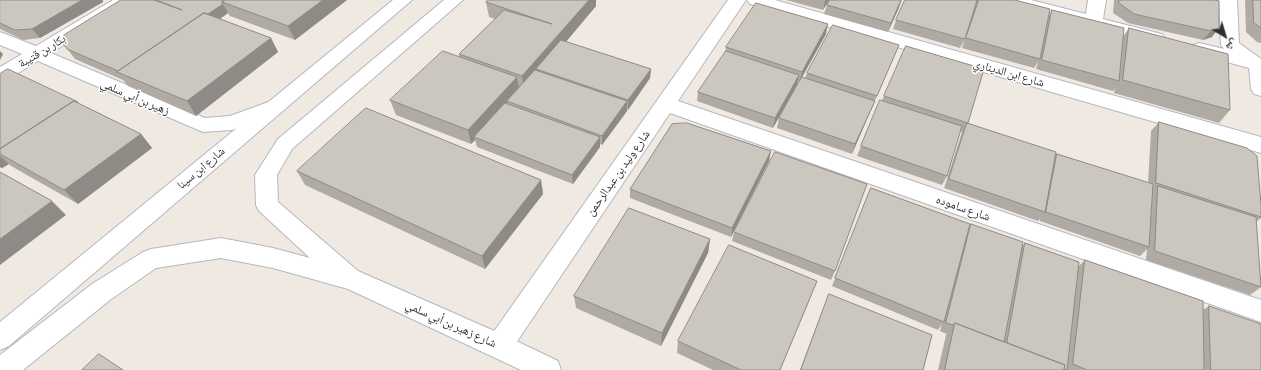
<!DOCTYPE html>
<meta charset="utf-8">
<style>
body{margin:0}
#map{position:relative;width:1261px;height:370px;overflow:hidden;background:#efe9e1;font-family:"Asap Condensed","Noto Naskh Arabic",sans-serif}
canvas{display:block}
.north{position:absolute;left:1205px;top:16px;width:40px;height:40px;-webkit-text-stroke:3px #fff;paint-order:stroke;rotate:142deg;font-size:11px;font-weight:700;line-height:16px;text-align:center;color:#2e2e2e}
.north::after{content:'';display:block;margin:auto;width:14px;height:18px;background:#2e2e2e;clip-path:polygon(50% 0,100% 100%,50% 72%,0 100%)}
</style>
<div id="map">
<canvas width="1261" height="370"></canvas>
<div class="north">ش</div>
</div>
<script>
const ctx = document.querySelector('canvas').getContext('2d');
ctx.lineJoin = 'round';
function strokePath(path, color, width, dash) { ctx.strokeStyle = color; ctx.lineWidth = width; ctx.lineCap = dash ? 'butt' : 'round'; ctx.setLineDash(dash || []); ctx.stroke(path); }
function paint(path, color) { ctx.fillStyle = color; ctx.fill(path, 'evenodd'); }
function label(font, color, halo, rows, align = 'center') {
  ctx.font = font + ' "Asap Condensed","Noto Naskh Arabic",sans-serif'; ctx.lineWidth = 3; ctx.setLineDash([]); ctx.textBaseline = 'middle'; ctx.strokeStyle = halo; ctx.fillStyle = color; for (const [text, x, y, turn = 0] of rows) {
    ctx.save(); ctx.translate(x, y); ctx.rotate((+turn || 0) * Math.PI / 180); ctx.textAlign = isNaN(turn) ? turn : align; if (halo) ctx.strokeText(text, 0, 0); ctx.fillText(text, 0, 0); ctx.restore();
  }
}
const minor = new Path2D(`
 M113,0H134L131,4L51,53L205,118L230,116L274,100L281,102L284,107L281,112L232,130L203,132L38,61L7,80L0,82V67L22,54L0,45V32L36,46Z
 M728,0H746L678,101L1261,300V322L670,113L508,355L499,358L490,355L486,346L490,337Z
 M747,0H775L1261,137V153L750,4Z
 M1002,0H1031L1086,14L1088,0H1106L1103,19L1162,34L1165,38L1162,42L1156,44L1005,4Z
 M1219,0H1237L1239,43L1261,59V96L1254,94L1251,89L1249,68L1193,53L1190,49L1193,45L1199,43L1224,49L1221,45Z`);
const tertiary = new Path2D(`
 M393,0H412L9,346L0,350V322Z
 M444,0H463L292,149L277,175L278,202L358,271L508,337L558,361L561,370H521L348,289L273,268L221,258L156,268L110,300L23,370H0V355L92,284L143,252L151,249L221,238L273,248L310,258L259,211L256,205L255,175L278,139Z`);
const wall = new Path2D(`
 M0,0L103,2L40,38L23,40L0,29Z
 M121,0H347L295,40L230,16L228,13L220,19L271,38L278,52L196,116L128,86L123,80L75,59L61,41Z
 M596,0V6L566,42L651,69L650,78L628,110L627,109V111L602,145L600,144V147L573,184L477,147L475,140L471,144L396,115L390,100L459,56V54L495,19L489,17L486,2Z
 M786,0H829L823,10Z
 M830,0H902L888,32L824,14L827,5Z
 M977,0H1015L1049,15L1052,10L1124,35L1129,28L1230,110L1219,123L1114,93L1115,88L1113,91L1036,69L1038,62L1034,68L962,48Z
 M1114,0H1214L1212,37L1203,40L1128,23L1113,13Z
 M1245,0H1261V43L1257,42L1246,32Z
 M896,20L965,39L960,48L893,29Z
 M826,34L800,81H798L797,85L773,128L697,101L698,92L725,53L726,47Z
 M895,54L852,154L777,128L779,118L805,78L807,73Z
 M0,74L78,103L141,134L152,148L78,204L11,166L9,164L2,168L0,167Z
 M884,96L968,123H967L1056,156L1057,154L1148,183L1151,131L1159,122L1261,205V218L1256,222L1261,287L1250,295L1146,260L1147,249L1140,256L1040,221V219L1038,221L944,188L962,132L960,131L947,176L942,185L857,156L861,146Z
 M771,151L769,161L731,237L630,198V189Z
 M297,171L541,180L543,194L485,269L305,185Z
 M871,188L969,228L971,224L1022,247L1025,243L1079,266L1085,260L1203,310L1209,306L1261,370H938L946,335L947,334L940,331L942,324L938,330L832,286Z
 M734,232L835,271L831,280L732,241Z
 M710,239L708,253L661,346L576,308L574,296Z
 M812,294L780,370H713L677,353L678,341Z
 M829,294L923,370H800Z`);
const shadedWall = new Path2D(`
 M82,0H103V2L40,38L32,29Z
 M323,0H347L295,40L288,26Z
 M589,0H596V6L541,71L536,69L537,76L524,90L522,76Z
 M826,0H829L823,10L825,1Z
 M901,0L899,8L888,32L891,23Z
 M223,4L228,13L134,79L123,74Z
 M828,24L826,34L800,81L802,72Z
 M1219,28L1212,37L1203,40L1211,31Z
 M271,38L278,52L196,116L187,101Z
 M0,51L3,54L0,60Z
 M651,69L650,78L628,110V100Z
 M799,75L797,85L773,128L775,118Z
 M517,77L519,91L507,101V104L474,137L475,140L471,144L468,130Z
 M627,101V111L602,145V136Z
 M875,101L871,110L852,154L855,144Z
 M141,134L152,148L78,204L64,190Z
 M600,137V147L573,184L572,175Z
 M771,151L769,161L731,237L732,228Z
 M0,156L9,164L2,168L0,167Z
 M541,180L543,194L485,269L482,256Z
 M52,201L66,215L0,265V239Z
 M710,239L708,253L661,346L662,333Z`);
const building = new Path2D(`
 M0,0H82L32,29L15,30L0,23Z
 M121,0H154L182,10L156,0H225L222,2L223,4L208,14L204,13L118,71L67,49L61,41L64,35Z
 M225,0H323L288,26L222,2Z
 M489,0H589L522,76L459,54L504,10L552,24L486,2Z
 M830,0H901L891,23L827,5Z
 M905,0H977L965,39L896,20Z
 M979,0H1015L1050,9L1040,59L966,38Z
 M1119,0H1214L1219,1V28L1211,31L1134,14L1119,3Z
 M1253,0H1261V28L1254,23Z
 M756,3L828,24L802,72L726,47Z
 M1052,10L1124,28L1119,81L1042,60Z
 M204,13L271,38L187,101L117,72Z
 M833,25L899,45L877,96L807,73Z
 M1129,28L1228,54L1230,110L1123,80Z
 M561,40L651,69L628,100L536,69Z
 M906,46L984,69L968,123L884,96Z
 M443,51L517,77L468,130L390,100Z
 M726,51L799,75L775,118L698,92Z
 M8,69L78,102L74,101L0,149V74Z
 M535,70L627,101L602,136L507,101Z
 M802,77L875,101L855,144L779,118Z
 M880,100L962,126L947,176L861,146Z
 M74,101L141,134L64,190L0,154V149Z
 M505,103L600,137L572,175L474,137Z
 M366,108L541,180L482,256L297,171Z
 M1159,122L1247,148L1257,156L1261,205V217L1156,183Z
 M687,123L771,151L732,228L630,189L672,124Z
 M967,123L1056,152L1045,212L949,179Z
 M775,152L867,184L835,271L734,232Z
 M1057,154L1153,184L1149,247L1046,212Z
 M0,172L52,201L0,239Z
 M1158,186L1256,217L1261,287L1155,251Z
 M871,188L970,224L944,322L835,278Z
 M629,208L710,239L662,333L574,296Z
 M971,224L1023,242L1004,342L955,323L953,325L946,323Z
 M1025,243L1079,262L1067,370L1064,369L1065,365L1007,343Z
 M729,245L817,281L780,370H741L678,341Z
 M1085,260L1203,301L1204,370H1087L1073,364Z
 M829,294L932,335L923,370H801Z
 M1209,306L1261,324V370H1211Z
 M955,323L1065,365L1064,370H945Z
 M99,354L123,370H82Z`);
const streetNames = [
 ["بكار بن قتيبة",42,51,-31],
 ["شارع ابن الديناري",1009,73,16],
 ["زهير بن أبي سلمي",135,97,23],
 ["شارع ابن سينا",201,168,-40],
 ["شارع وليد بن عبدالرحمن",618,173,-55],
 ["شارع ساموده",963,208,19],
 ["شارع زهير بن أبي سلمي",451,324,24]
];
strokePath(minor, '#b4b7c1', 2);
strokePath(tertiary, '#b4b7c1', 2);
paint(minor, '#fff');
paint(tertiary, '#fff');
paint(wall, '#afaba4');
paint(shadedWall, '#8e8b86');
paint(building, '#cbc7bf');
strokePath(building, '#8e8b86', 1);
label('12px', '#2e2e2e', '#fff', streetNames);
</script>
